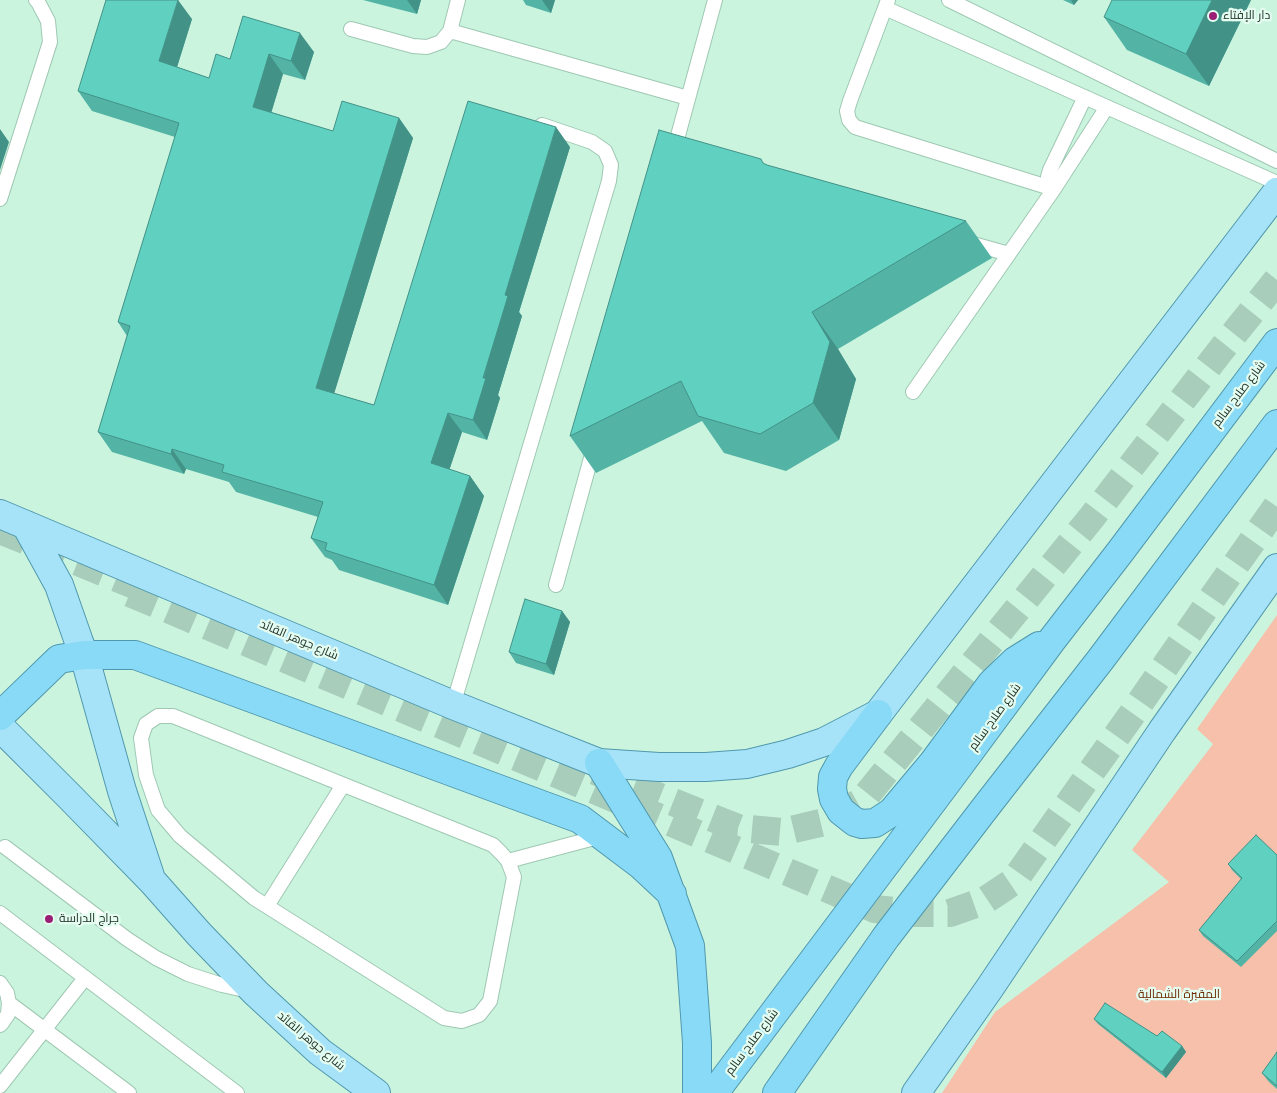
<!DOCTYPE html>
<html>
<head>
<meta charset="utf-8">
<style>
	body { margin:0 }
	canvas { display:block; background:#cbf4df }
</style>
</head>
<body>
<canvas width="1277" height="1093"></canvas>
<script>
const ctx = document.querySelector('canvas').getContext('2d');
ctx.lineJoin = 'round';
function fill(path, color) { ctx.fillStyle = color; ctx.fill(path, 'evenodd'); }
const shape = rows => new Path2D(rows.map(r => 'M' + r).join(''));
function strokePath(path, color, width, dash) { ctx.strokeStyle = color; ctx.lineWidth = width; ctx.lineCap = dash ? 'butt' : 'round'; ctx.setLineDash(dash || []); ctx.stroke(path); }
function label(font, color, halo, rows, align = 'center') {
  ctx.font = font + ' "PT Sans",Cairo,sans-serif'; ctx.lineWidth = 4.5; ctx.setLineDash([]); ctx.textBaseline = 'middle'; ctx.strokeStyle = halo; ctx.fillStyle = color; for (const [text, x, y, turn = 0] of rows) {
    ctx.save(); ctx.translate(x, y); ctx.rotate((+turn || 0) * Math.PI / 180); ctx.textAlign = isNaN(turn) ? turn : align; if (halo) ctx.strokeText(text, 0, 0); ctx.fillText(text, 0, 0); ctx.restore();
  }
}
const green = shape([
	[1277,615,1277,1093,942,1093,995,1012,1169,882,1132,850,1213,744,1197,729]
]);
const primaryTunnel = shape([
	[0,530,151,592],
	[130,593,875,909,914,913,950,913,984,901,1014,881,1135,710,1213,597,1277,506],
	[595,771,738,828,782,832,824,822,862,801,1092,517,1221,350,1277,280]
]);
const service = shape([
	[888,0,850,101,847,111,849,120,855,127,1054,189],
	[949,0,1277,161],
	[885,8,1277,183],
	[351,29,413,46,427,47,441,42,450,31,458,0],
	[450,31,688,98],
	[673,154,715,0],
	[1054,189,1050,184,1048,177,1050,170,1085,97],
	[0,199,50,42,48,21,38,2,36,0],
	[966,242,1009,254],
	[913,392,1054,189,1107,107],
	[556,585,594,447],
	[453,705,609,181,611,165,605,151,592,142,542,125],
	[158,716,173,716,493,845,501,853,508,861,514,877,490,1001,479,1015,462,1021,444,1018,254,898,180,836,158,810,146,775,141,738,146,724,158,716],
	[5,847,127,939,156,958,188,974,222,985,249,991],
	[508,861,602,836],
	[267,906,343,785],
	[0,913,237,1093],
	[0,983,7,993,9,1003,8,1014,2,1023,0,1025],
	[9,1003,129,1093],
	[0,1086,85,978]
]);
const primary = shape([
	[0,514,453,705,599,763,659,767,706,767,747,764,788,754,824,742,878,714,1277,192],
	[26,525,59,585,79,642,84,655,122,791,150,876],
	[0,727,70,797,153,882,199,934,256,993,320,1052,376,1093],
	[916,1093,989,989,1162,731,1277,568]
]);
const trunk = shape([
	[878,714,839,766,833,777,832,789,834,799,841,811,855,822,862,824,875,823,892,812,933,763,992,683,1015,661,1039,646],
	[0,716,59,659,84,655,135,655,580,819,641,865,672,894],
	[599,763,658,858,690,946,697,1043,697,1093],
	[714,1093,950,778,1052,640,1120,552,1277,343],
	[777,1093,886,937,985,808,1101,659,1277,424]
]);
const wall = shape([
	[363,0,421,0,417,14],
	[523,0,555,0,551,13,526,5],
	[1063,0,1078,0,1074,5],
	[1251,0,1209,86,1127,50,1104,17],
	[243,16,314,52,305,80,283,74,271,112,333,131,399,118,413,138,334,393,374,405,570,147,519,312,522,316,498,395,500,398,487,440,462,432,449,470,470,476,484,496,448,605,339,570,332,560,325,557,311,538,318,517,236,492,229,482,186,469,184,474,112,452,98,432,127,336,118,322,175,137,92,111,78,91,192,19,177,67,209,78,230,59],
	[764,164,767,165,966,221,992,258,838,349,856,379,839,440,786,471,724,453,702,421,596,473,570,436],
	[562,611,570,622,554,675,516,663,509,652],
	[1277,855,1277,931,1241,967,1203,936,1199,930,1241,879,1232,870,1228,864],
	[1094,1019,1157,1036,1182,1046,1186,1052,1166,1078,1098,1024],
	[1277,1052,1277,1089,1269,1082,1262,1073]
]);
const shadedWall = shape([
	[178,0,192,19,173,80,159,61],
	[407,0,421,0,417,14],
	[542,0,555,0,551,13],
	[1071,0,1078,0,1074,5],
	[1212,0,1251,0,1209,86,1186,54],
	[300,33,314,52,305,80,291,61],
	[269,54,283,74,267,127,253,107],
	[399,118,413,138,330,407,316,388],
	[556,127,570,147,519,312,522,316,498,395,500,398,487,440,473,420,505,295],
	[0,129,9,142,0,170],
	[812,312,838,349,856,379,839,440,813,403],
	[448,413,462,432,445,483,431,463],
	[172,449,186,469,184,474,171,454],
	[470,476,484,496,448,605,434,585],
	[562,611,570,622,554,675,546,664],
	[1182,1046,1186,1052,1166,1078,1162,1072]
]);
const building = shape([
	[106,0,178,0,159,61,209,78,216,54,230,59,243,16,300,33,291,61,269,54,253,107,333,131,342,101,399,118,316,388,374,405,468,101,556,127,505,295,508,296,483,378,486,378,473,420,448,413,431,463,470,476,434,585,325,550,327,543,311,538,323,502,222,472,224,465,172,449,171,454,98,432,130,326,118,322,179,123,78,91,106,0],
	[1112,0,1212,0,1186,54,1104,17,1112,0],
	[659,130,761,159,763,163,767,165,966,221,812,312,830,342,813,403,760,434,698,416,681,381,570,436,659,130],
	[525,599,562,611,546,664,509,652,525,599],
	[1256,835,1277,855,1277,921,1237,961,1199,930,1242,878,1228,864,1256,835],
	[1105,1003,1157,1036,1162,1031,1182,1046,1162,1072,1094,1019,1105,1003],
	[1277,1052,1277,1086,1262,1073,1277,1052]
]);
const markers = [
	[1213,16,5,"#9b1e75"],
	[49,919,5,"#9b1e75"]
];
const poiNames = [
	["دار الإفتاء",1223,16],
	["جراج الدراسة",59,919]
];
const streetNames = [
	["شارع صلاح سالم",1239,394,-53],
	["شارع جوهر القائد",299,640,23],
	["شارع صلاح سالم",995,717,-54],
	["شارع جوهر القائد",311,1041,40],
	["شارع صلاح سالم",752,1042,-53]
];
const parkNames = [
	["المقبرة الشمالية",1179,995]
];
fill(green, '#f6c0aa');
strokePath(primaryTunnel, '#a9cdbb', 28, [28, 14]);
strokePath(service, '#9fc8b3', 16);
strokePath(primary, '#5098ad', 30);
strokePath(trunk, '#5098ad', 30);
strokePath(service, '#fff', 14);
strokePath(primary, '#a6e3f8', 28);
strokePath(trunk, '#88daf6', 28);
fill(wall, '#53b4a6');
fill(shadedWall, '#439287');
fill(building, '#60d1c1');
strokePath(building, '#439287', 1);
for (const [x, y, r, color] of markers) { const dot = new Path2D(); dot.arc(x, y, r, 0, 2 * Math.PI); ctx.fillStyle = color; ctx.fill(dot); strokePath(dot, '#e4fdf0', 2); }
label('12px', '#213129', '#e4fdf0', poiNames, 'left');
label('12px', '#213129', '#e4fdf0', streetNames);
label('12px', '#6d2801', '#e4fdf0', parkNames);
</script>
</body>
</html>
